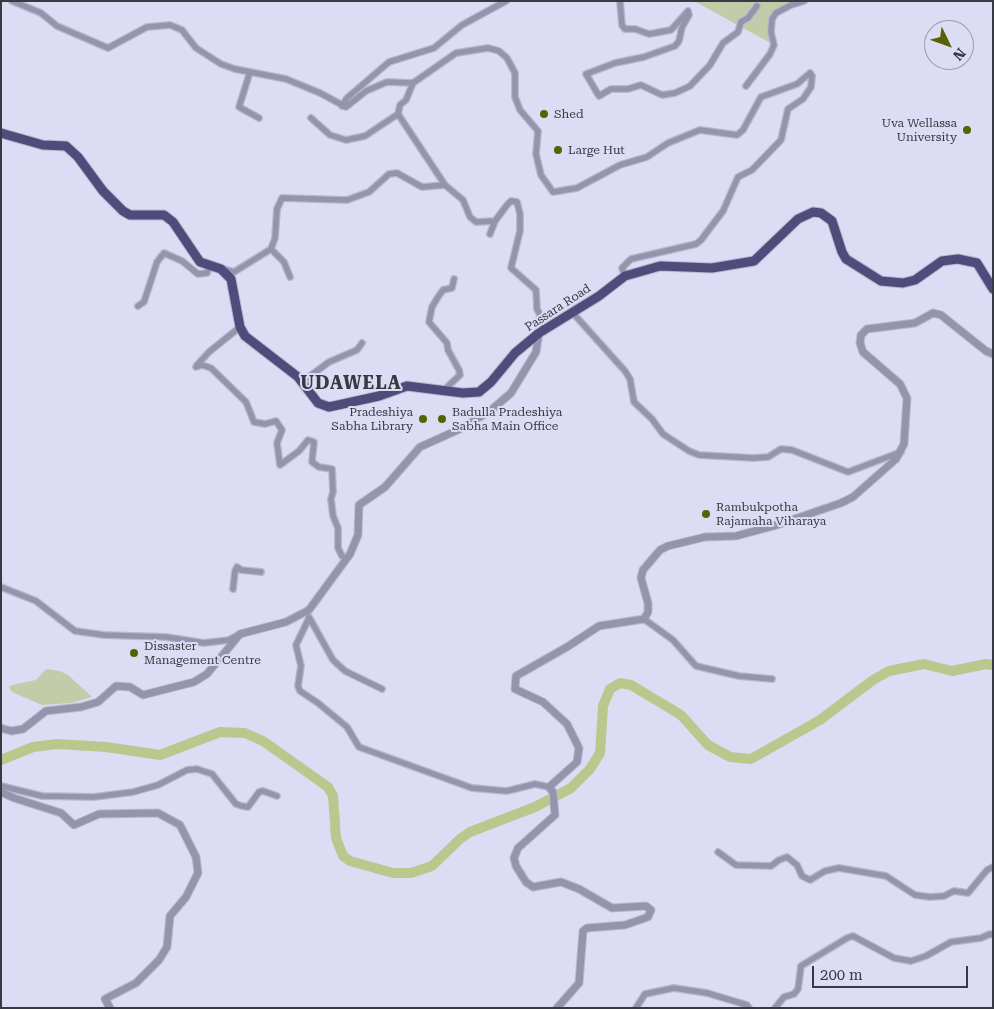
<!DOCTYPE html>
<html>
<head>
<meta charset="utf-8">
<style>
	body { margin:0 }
	#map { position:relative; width:994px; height:1009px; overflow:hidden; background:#dcdcf4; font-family:"Roboto Serif",serif }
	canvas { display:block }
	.frame { position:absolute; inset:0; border:2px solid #393943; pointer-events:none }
	.north { position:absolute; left:924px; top:20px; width:50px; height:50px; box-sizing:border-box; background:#dcdcf4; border:1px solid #9b9bad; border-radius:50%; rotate:132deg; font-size:14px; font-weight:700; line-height:20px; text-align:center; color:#393943 }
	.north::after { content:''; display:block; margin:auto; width:18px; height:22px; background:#566203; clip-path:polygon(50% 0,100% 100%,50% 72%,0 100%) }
	.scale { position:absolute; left:812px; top:966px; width:156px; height:22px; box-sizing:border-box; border:2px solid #393943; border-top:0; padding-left:6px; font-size:15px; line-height:18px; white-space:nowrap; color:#393943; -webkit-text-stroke:4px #dcdcf4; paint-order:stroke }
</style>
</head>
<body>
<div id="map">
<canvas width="994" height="1009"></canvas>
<div class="frame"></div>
<div class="north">N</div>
<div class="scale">200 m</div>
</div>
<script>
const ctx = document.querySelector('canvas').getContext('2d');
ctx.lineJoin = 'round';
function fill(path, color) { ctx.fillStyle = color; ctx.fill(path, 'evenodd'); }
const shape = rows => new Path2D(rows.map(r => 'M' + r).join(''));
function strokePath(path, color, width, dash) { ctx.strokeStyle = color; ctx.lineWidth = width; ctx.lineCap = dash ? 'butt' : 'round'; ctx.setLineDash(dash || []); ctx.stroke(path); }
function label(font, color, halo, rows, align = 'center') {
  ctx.font = font + ' "Roboto Serif",serif'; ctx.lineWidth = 4; ctx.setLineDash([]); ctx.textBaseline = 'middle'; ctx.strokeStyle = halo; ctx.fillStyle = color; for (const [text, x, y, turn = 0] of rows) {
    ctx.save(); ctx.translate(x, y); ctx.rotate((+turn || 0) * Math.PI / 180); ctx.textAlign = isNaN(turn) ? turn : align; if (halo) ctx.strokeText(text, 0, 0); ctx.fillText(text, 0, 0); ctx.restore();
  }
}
const green = shape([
	[694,1,804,1,790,5,772,19,774,45],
	[46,669,60,671,68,675,92,697,71,703,42,705,12,692,9,687,12,685,36,680]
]);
const river = shape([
	[1,760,33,747,57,744,106,747,160,755,220,732,245,733,263,741,328,787,333,796,336,838,343,856,350,861,393,873,411,873,432,866,460,839,470,832,535,807,571,788,590,769,600,753,603,706,610,689,620,683,631,685,681,715,708,745,730,757,751,759,820,720,873,680,889,671,924,664,952,671,986,664,993,665]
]);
const minor = shape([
	[12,1,41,13,57,26,108,48,147,27,170,25,182,30,196,48,221,64,235,69,286,79,320,93,346,107,366,91,387,82,413,83,456,53,488,48,499,51,507,58,515,73,515,97,520,110,538,131,536,154,541,175,553,192,577,188,620,165,647,157,668,143,700,130,737,135,743,130,761,97,797,84,810,73,812,76,811,87,803,99,788,109,781,140,752,170,738,177,723,211,701,240,696,244,631,259,622,268,625,276],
	[620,1,622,25,625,29,635,29,649,34,671,30,688,11,689,15,682,27,679,41,675,46,644,57,615,63,586,74,599,96,611,89,628,89,641,85,662,95,675,93,690,86,710,65,723,43,738,32,741,22,748,18,757,6],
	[250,72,239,107,259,118],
	[413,83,406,100,400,105,398,114,445,185],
	[746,86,770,54,774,45,771,32,772,19,776,13,791,5,804,1],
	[342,106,347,98,389,62,434,48,462,25,506,1],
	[311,118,330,135,346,140,365,136,398,114],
	[495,221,507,205,511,201,517,202,520,214,520,231,511,268,536,290,537,309,541,317,538,321,543,330],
	[271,249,284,262,290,277],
	[222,269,234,272,271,249,275,238,277,209,282,198,347,200,369,192,389,174,397,173,422,187,445,185,463,200,470,217,476,222,495,221,490,234],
	[138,306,144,302,157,262,164,253,182,261,198,274,207,273,210,265],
	[572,312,625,371,630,379,634,402,652,419,663,434,689,451,699,455,753,458,768,457,781,449,792,450,848,472,901,452],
	[197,365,209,352,240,327],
	[196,367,202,365,211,368,246,402,254,422,265,424,276,421,282,430,277,443,280,465,299,451,308,440,314,442,312,462,319,467,332,469,333,492,331,499,333,516,338,528,338,548,342,556],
	[302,382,329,362,357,350,362,343],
	[444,390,460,375,459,370,448,350,447,343,429,322,432,307,438,297,443,290,452,288,454,279],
	[1,587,36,601,75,631,104,635,166,637,204,643,229,640,238,635],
	[233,589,235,571,237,567,241,570,261,572],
	[309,617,333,660,345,671,382,689],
	[309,618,296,645,301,666,298,686,300,691,318,703,347,727,359,747,472,788,507,791,535,784,549,787],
	[644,619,673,640,696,666,739,676,772,679],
	[1,786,42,796,94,797,133,792,158,785,187,770,197,769,212,774,236,804,242,806,248,807,259,792,263,791,277,796],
	[718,852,736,865,771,866,779,860,787,857,797,865,802,876,810,880,825,871,839,868,886,876,915,895,930,897,944,896,954,891,968,893,987,870,993,867],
	[636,1008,645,994,674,988,707,993,747,1005,749,1008],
	[775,1008,784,997,794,994,798,989,801,966,847,938,853,936,894,958,911,961,926,956,951,942,981,938,990,934,993,935]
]);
const tertiary = shape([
	[1,728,11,731,23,729,46,711,81,707,98,702,116,686,130,687,143,695,194,682,207,674,240,634,286,622,309,610,350,554,358,535,359,505,385,487,420,447,460,429,490,411,511,393,536,352,539,333],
	[1,792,14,798,61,813,74,825,99,814,158,813,180,825,196,857,198,873,186,897,170,916,167,947,159,960,136,983,105,999,110,1008],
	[557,1008,579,983,583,931,587,928,625,925,648,917,651,910,646,906,612,908,579,889,561,882,533,887,526,882,516,866,514,858,518,848,555,815,553,792,549,787,577,762,579,748,567,724,543,702,515,689,516,676,567,647,599,626,644,619,648,612,648,603,641,578,643,570,660,550,668,546,705,537,736,536,777,525,841,503,853,497,896,459,904,444,907,398,900,384,863,352,860,343,861,335,867,329,915,323,933,313,941,315,986,351,993,354]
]);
const trunk = shape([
	[1,133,43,145,66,146,78,157,103,191,123,211,130,215,164,215,173,222,200,262,221,269,231,279,240,327,245,336,298,377,318,403,329,407,379,396,407,386,463,393,479,392,491,382,515,353,539,333,599,296,625,276,660,266,712,268,754,261,798,219,813,212,821,213,832,221,842,252,846,259,881,281,903,283,915,280,942,261,958,259,977,263,993,289]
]);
const markers = [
	[544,114,5,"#566203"],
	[967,130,5,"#566203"],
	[558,150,5,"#566203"],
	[423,419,5,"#566203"],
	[442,419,5,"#566203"],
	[706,514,5,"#566203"],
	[134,653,5,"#566203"]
];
const poiNames = [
	["Shed",554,114],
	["Uva Wellassa",957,123,"right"],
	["University",957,137,"right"],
	["Large Hut",568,150],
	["Pradeshiya",413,412,"right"],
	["Sabha Library",413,426,"right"],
	["Badulla Pradeshiya",452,412],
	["Sabha Main Office",452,426],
	["Rambukpotha",716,507],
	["Rajamaha Viharaya",716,521],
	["Dissaster",144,646],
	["Management Centre",144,660]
];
const streetNames = [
	["Passara Road",558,308,-33]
];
const districtNames = [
	["UDAWELA",351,384]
];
fill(green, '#c3cba8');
strokePath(river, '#bbc88d', 10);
strokePath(minor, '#b8b8cd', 8);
strokePath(tertiary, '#b8b8cd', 9);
strokePath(trunk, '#b8b8cd', 11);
strokePath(minor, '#9495ad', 5.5);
strokePath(tertiary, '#9495ad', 7);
strokePath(trunk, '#4e4c7a', 9);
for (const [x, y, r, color] of markers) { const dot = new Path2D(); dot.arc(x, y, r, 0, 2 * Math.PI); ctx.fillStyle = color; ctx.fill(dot); strokePath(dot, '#dcdcf4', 2); }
label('12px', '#393943', '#dcdcf4', poiNames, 'left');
label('12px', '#393943', '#dcdcf4', streetNames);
ctx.letterSpacing = '1px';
label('bold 18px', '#393943', '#dcdcf4', districtNames);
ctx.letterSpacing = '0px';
</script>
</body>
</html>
